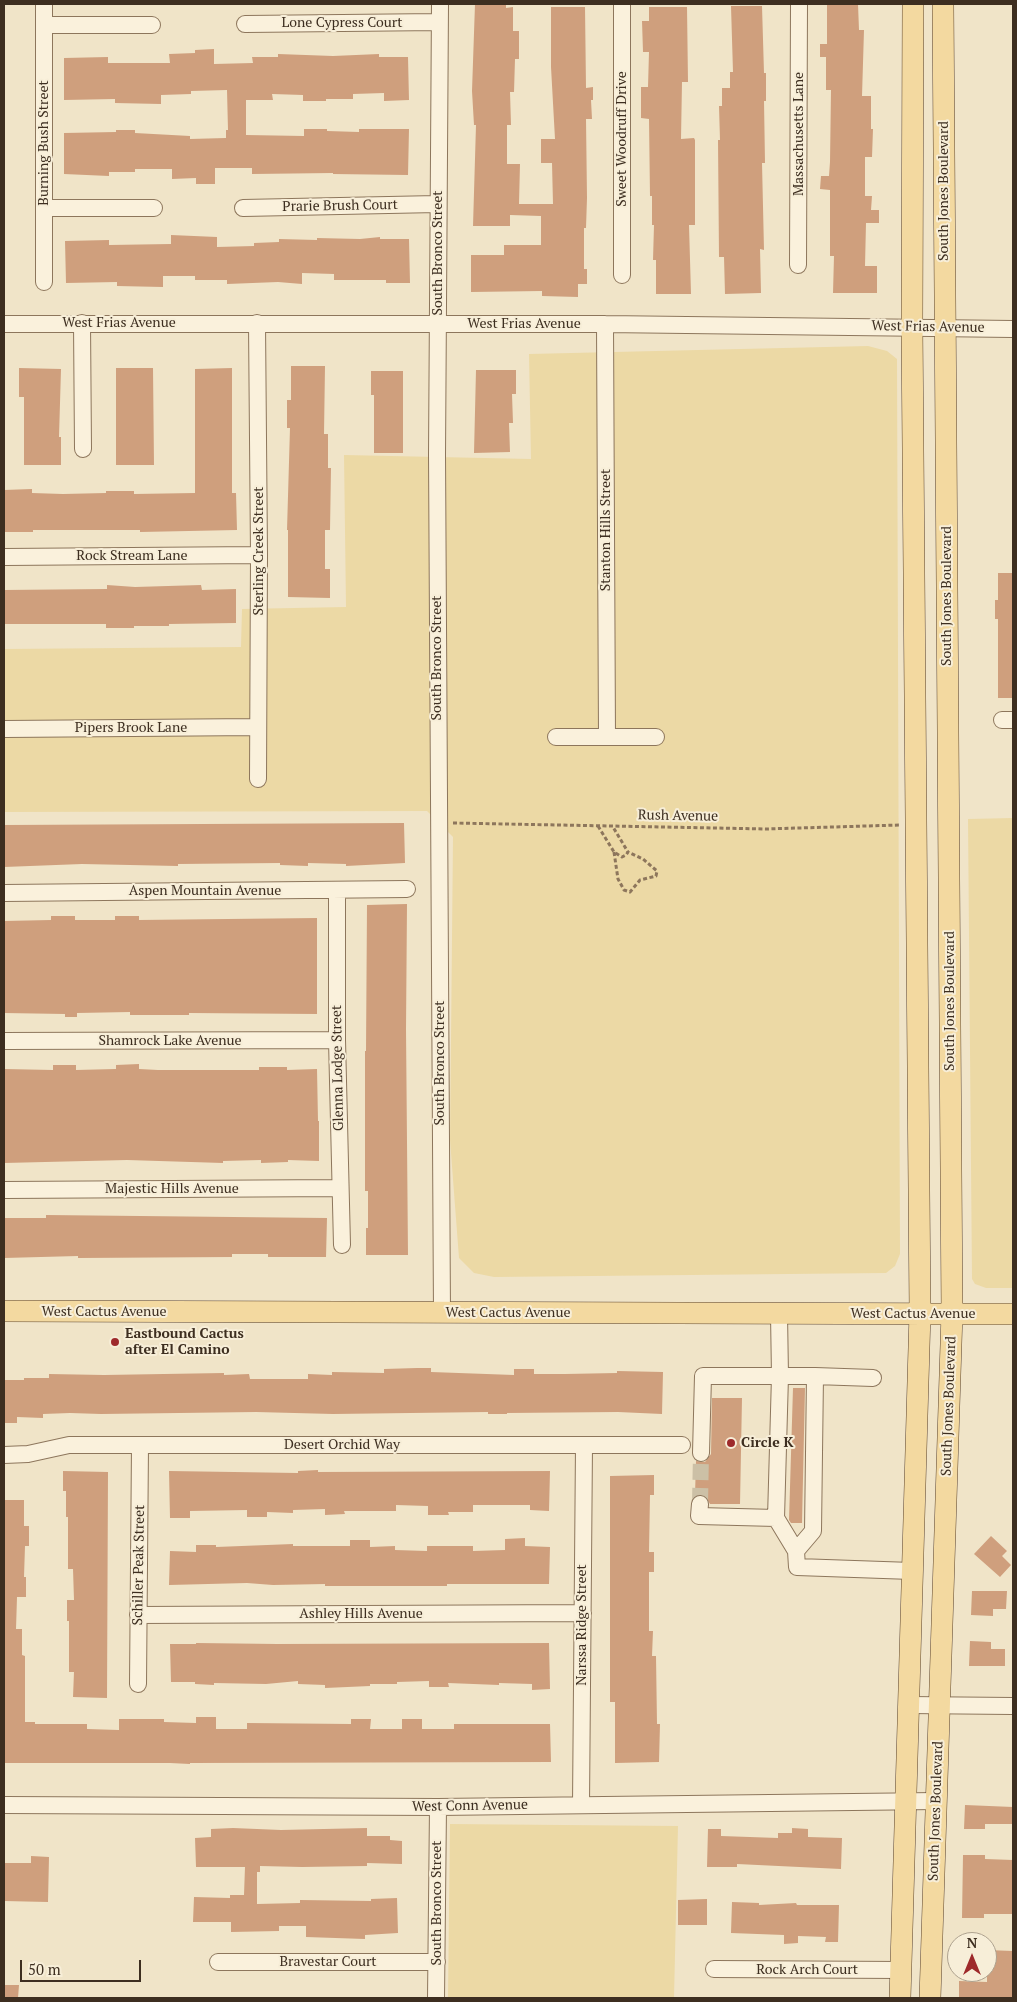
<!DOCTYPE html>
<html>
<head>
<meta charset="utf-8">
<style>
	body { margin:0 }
	#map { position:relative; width:1017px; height:2002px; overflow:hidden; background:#f0e4c8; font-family:"PT Serif",serif }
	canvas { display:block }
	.frame { position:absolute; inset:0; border:5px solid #3d2e20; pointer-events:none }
	.north { position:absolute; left:947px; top:1932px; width:50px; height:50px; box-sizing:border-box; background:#f7eed8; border:1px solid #ada18e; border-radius:50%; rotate:0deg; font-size:14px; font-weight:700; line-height:20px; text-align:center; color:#3d2e20 }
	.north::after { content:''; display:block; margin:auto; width:18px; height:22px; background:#9e2a2b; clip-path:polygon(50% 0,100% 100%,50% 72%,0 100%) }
	.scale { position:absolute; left:20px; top:1960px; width:121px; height:22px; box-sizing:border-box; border:2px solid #3d2e20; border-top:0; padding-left:6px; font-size:15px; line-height:18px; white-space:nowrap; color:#3d2e20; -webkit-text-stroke:4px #f7eed8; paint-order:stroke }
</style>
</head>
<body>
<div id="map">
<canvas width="1017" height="2002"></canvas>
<div class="frame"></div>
<div class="north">N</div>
<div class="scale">50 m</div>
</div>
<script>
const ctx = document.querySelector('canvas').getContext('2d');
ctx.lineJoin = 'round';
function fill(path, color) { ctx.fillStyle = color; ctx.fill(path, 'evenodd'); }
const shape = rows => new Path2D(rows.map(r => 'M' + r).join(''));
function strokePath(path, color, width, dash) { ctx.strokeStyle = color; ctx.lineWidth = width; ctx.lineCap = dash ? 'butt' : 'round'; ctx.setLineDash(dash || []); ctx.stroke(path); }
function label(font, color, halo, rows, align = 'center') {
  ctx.font = font + ' "PT Serif",serif'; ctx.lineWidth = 4; ctx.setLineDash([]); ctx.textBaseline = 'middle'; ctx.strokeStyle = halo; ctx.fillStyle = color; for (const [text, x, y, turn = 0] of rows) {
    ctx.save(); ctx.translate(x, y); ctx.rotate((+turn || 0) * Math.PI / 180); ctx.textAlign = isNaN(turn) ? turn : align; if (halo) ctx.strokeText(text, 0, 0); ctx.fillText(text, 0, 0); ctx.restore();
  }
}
const sand = shape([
	[868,346,887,351,897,359,900,1254,895,1266,886,1273,494,1277,474,1273,459,1258,450,1140,453,837,427,811,4,812,4,649,241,647,242,609,346,607,344,455,531,459,529,354],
	[1013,818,1013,1288,986,1288,975,1284,972,1279,968,819],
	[450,1824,678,1826,674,1998,448,1998]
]);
const building = shape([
	[475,4,506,4,506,8,513,7,513,31,519,31,519,59,515,59,514,92,510,92,511,125,507,125,507,164,520,164,519,204,553,204,552,163,541,163,541,139,555,139,551,67,551,7,585,7,586,88,593,87,593,100,591,100,592,119,586,119,587,198,586,228,584,228,584,269,587,269,587,284,578,284,578,297,542,296,542,291,471,292,471,255,504,255,504,245,541,245,541,216,510,215,510,226,473,226,476,125,474,125,472,91],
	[827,4,858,4,859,30,864,30,862,96,871,96,871,129,873,129,872,157,865,157,865,196,872,196,871,210,879,210,879,223,866,223,865,266,877,266,877,293,833,293,834,256,830,256,830,190,820,189,821,176,829,176,830,162,831,90,826,90,826,57,820,57,820,44,827,44],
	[731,6,762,6,764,73,766,73,766,101,764,101,765,163,762,163,764,250,760,249,761,293,725,294,724,257,719,257,718,140,720,140,719,106,722,106,722,88,730,88,730,72,733,72],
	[649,7,687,7,688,82,682,82,681,139,694,138,695,140,695,225,689,225,691,294,656,294,656,260,653,260,654,225,652,225,652,196,650,196,649,119,641,118,641,87,648,87,649,52,643,52,642,21,649,21],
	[214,49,214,64,253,63,252,57,278,57,278,54,333,56,379,54,379,57,408,57,409,100,384,101,384,93,353,94,353,99,326,99,326,101,303,101,303,95,272,94,273,100,246,100,246,135,304,136,304,129,327,129,327,131,359,132,359,129,409,129,408,175,333,174,333,173,252,174,252,168,215,168,215,184,196,184,196,178,172,179,172,169,135,169,135,172,109,172,109,176,64,174,64,133,116,132,116,130,135,130,135,133,190,136,190,139,226,138,226,130,228,130,227,90,191,91,191,94,161,95,161,104,115,103,115,99,64,100,64,58,108,57,108,63,170,63,169,54,195,53,195,50],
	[171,235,217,237,217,247,254,246,254,243,279,242,279,239,317,240,317,238,360,239,380,237,380,239,409,239,410,283,386,283,386,280,334,280,334,274,302,273,302,284,278,282,227,284,227,280,195,280,195,276,163,276,163,287,117,286,117,282,66,283,65,241,109,240,109,245,171,244],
	[291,366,325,366,324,434,328,434,328,468,331,468,330,530,325,530,325,569,330,569,330,598,288,597,288,530,287,530,290,428,287,428,287,400,291,400],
	[19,368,61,369,59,437,61,437,61,465,24,465,24,397,19,397],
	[116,368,153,368,154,465,116,465],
	[232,368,232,493,236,493,237,530,140,532,140,530,33,530,33,532,4,532,4,490,32,489,32,493,63,494,106,493,106,491,134,491,134,494,195,493,195,369],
	[476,370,516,370,516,394,512,394,513,423,509,423,510,452,474,453],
	[371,371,403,371,403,453,374,453,374,395,371,395],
	[998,573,1013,573,1013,698,998,698,998,619,995,619,995,600,998,600],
	[107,585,135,587,201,585,202,590,236,589,236,623,169,624,169,626,134,626,134,628,106,628,106,624,5,624,4,590,107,589],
	[404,823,405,863,346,866,346,864,308,863,308,866,280,865,280,863,178,864,178,866,82,864,4,867,4,825],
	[407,904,406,1029,408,1255,366,1255,366,1228,368,1228,368,1191,365,1191,365,1051,366,1051,367,905],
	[51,916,75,916,75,920,115,920,115,916,139,916,139,920,317,918,317,1014,189,1013,189,1015,130,1015,130,1012,77,1013,77,1017,65,1017,65,1014,4,1013,4,921,51,920],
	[139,1064,139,1069,158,1070,259,1070,259,1067,287,1067,287,1070,317,1069,318,1121,319,1121,319,1161,288,1160,288,1162,261,1163,261,1160,223,1161,223,1163,127,1160,4,1163,4,1069,53,1070,53,1065,76,1065,76,1070,116,1069,116,1065],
	[46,1215,327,1218,326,1257,268,1257,268,1254,232,1254,232,1257,78,1258,78,1256,4,1258,4,1218,46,1218],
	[417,1368,431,1368,431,1372,514,1375,514,1369,534,1369,534,1374,565,1374,617,1373,617,1371,663,1372,662,1414,618,1412,507,1413,507,1414,488,1414,488,1412,333,1414,256,1412,101,1414,70,1413,43,1414,43,1418,17,1417,17,1423,4,1423,4,1380,24,1380,24,1378,49,1378,49,1374,104,1375,224,1373,224,1375,249,1374,250,1379,308,1379,308,1374,332,1375,332,1372,384,1373,384,1369],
	[793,1388,805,1388,802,1523,791,1523,789,1520],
	[712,1398,742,1398,740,1504,710,1504,705,1496,700,1494,695,1495,696,1461,705,1462,711,1454],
	[318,1470,318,1472,550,1471,549,1511,530,1510,530,1505,473,1505,473,1512,448,1512,449,1515,428,1515,428,1506,396,1505,396,1511,344,1511,345,1514,325,1515,325,1509,293,1510,293,1513,267,1512,267,1517,247,1517,247,1510,190,1511,190,1518,170,1518,169,1471,298,1473,298,1471],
	[63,1471,108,1472,107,1698,73,1697,74,1672,69,1672,69,1621,67,1621,67,1600,74,1600,73,1569,68,1569,68,1517,66,1517,66,1491,63,1491],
	[654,1475,654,1495,650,1495,649,1552,654,1552,654,1572,649,1572,649,1631,653,1631,652,1656,656,1656,657,1724,660,1724,659,1762,615,1763,615,1702,610,1702,610,1476],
	[4,1500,24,1500,24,1526,29,1526,29,1546,25,1546,24,1577,26,1577,26,1597,17,1597,16,1629,22,1629,22,1655,25,1656,25,1722,35,1722,35,1724,87,1724,87,1729,119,1730,119,1719,164,1719,164,1722,196,1723,196,1717,216,1717,216,1729,247,1729,247,1723,351,1724,351,1719,371,1719,370,1729,402,1729,402,1719,422,1719,422,1729,454,1729,454,1724,550,1724,551,1762,190,1763,190,1764,170,1763,4,1763],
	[991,1536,1007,1551,1002,1556,1011,1565,1000,1577,974,1554],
	[525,1538,525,1546,550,1547,549,1584,447,1584,447,1586,325,1586,325,1584,273,1585,247,1583,169,1585,170,1551,196,1552,196,1545,216,1545,216,1547,293,1544,293,1546,350,1546,350,1540,370,1540,370,1547,395,1546,395,1550,427,1551,427,1546,473,1546,473,1551,505,1550,505,1539],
	[972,1591,1007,1591,1006,1609,993,1609,993,1616,971,1615],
	[970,1641,991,1642,991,1649,1005,1649,1005,1666,969,1666],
	[196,1643,278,1644,549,1643,550,1689,532,1690,532,1684,499,1683,499,1685,448,1683,449,1687,429,1687,429,1681,397,1682,397,1684,370,1684,370,1686,325,1688,325,1685,298,1684,298,1681,266,1684,214,1683,214,1685,195,1684,195,1682,171,1682,170,1644,196,1644],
	[965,1805,1013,1807,1013,1824,985,1824,985,1829,964,1829],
	[233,1828,281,1830,367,1828,367,1836,390,1836,390,1840,402,1841,402,1864,367,1863,367,1866,302,1867,260,1866,260,1872,257,1872,257,1904,300,1903,300,1900,371,1901,371,1899,397,1898,398,1933,365,1935,365,1939,306,1937,306,1926,279,1926,279,1931,231,1932,231,1922,193,1922,194,1897,230,1898,230,1895,244,1895,245,1867,196,1867,195,1838,211,1837,211,1829],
	[792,1828,808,1829,808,1837,842,1838,841,1869,737,1864,737,1867,707,1867,708,1829,721,1829,721,1836,778,1838,778,1833,792,1833],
	[963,1855,985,1855,985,1859,1013,1860,1013,1914,984,1914,984,1918,962,1918],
	[31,1856,49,1857,48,1902,4,1901,4,1867,5,1867,5,1863,31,1863],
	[707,1899,707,1925,678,1925,678,1900],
	[732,1902,759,1903,759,1905,796,1903,797,1905,839,1905,838,1942,825,1942,826,1937,798,1936,798,1943,784,1944,784,1935,731,1933],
	[987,1950,1013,1951,1013,1998,959,1998,959,1981,987,1982],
	[4,1985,19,1985,18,1998,4,1998]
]);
const minorTunnel = shape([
	[700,1504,701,1453]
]);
const path = shape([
	[453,823,765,829,900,825],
	[598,826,614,852,622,857,626,855,628,852,613,827],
	[614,852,618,879,624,890,630,892,640,880,656,876,657,871,643,859,628,852]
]);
const minor = shape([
	[44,4,44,282],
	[440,4,437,454,442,1313],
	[622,4,622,275],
	[245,24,439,22],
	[44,25,152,25],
	[44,208,154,208],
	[243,208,437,204],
	[798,265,799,4],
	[82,323,83,449],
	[257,323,259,555,258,779],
	[4,324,605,324,1013,329],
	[605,324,607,737],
	[4,557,259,555],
	[1002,720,1013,720],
	[4,729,258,727],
	[556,737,656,737],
	[337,890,337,1040,342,1245],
	[4,893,407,889],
	[4,1041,337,1040],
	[4,1190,340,1188],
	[779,1314,780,1376,776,1518,796,1551,797,1567,912,1571],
	[815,1376,873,1378],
	[701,1453,703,1376,815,1376,813,1531,796,1551],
	[4,1455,28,1454,69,1445,682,1445],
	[700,1504,699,1516,776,1518],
	[138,1615,583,1613],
	[138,1684,140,1445],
	[908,1705,1013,1706],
	[4,1805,438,1807,936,1801],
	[581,1805,584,1445],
	[218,1962,437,1962],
	[714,1969,901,1970],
	[436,1998,438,1807]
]);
const major = shape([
	[4,1311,1013,1314],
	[900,1998,920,1313,912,326,913,4],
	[930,1998,952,1313,943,4]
]);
const markers = [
	[115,1342,5,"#9e2a2b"],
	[731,1443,5,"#9e2a2b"]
];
const streetNames = [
	["Lone Cypress Court",342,23],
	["Massachusetts Lane",799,134,-90],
	["Sweet Woodruff Drive",622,139,-90],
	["Burning Bush Street",44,143,-90],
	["South Jones Boulevard",944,191,-90],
	["Prarie Brush Court",340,206,-1],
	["South Bronco Street",438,253,-90],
	["West Frias Avenue",119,323],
	["West Frias Avenue",524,324],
	["West Frias Avenue",928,327,1],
	["Stanton Hills Street",606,530,-90],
	["Sterling Creek Street",259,551,-90],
	["Rock Stream Lane",132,556],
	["South Jones Boulevard",947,596,-90],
	["South Bronco Street",437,658,-90],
	["Pipers Brook Lane",131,728],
	["Rush Avenue",678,816,1],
	["Aspen Mountain Avenue",205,891],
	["South Jones Boulevard",950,1001,-90],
	["Shamrock Lake Avenue",170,1041],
	["South Bronco Street",440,1063,-90],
	["Glenna Lodge Street",338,1068,-91],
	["Majestic Hills Avenue",172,1189],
	["West Cactus Avenue",104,1312],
	["West Cactus Avenue",508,1313],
	["West Cactus Avenue",913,1314],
	["South Jones Boulevard",949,1406,-88],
	["Desert Orchid Way",342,1445],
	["Schiller Peak Street",139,1565,-89],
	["Ashley Hills Avenue",361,1614],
	["Narssa Ridge Street",582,1625,-90],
	["West Conn Avenue",470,1806,-1],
	["South Jones Boulevard",936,1811,-88],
	["South Bronco Street",437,1903,-90],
	["Bravestar Court",328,1962],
	["Rock Arch Court",807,1970]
];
const poiNames = [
	["Eastbound Cactus",125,1334],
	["after El Camino",125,1350],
	["Circle K",741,1443]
];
fill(sand, '#ecd9a5');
fill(building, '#cf9f7d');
strokePath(minorTunnel, '#ccc0a6', 16, [16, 8]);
strokePath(minor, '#8d765c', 18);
strokePath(major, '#5b4430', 22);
strokePath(path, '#8d765c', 3, [4, 2.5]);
strokePath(minor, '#faf1dc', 16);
strokePath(major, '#f3d9a0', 21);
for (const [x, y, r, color] of markers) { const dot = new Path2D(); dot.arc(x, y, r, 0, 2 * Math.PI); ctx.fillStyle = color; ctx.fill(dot); strokePath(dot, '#f7eed8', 2); }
label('14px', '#3d2e20', '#f7eed8', streetNames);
label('bold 14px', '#3d2e20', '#f7eed8', poiNames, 'left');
</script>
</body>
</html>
